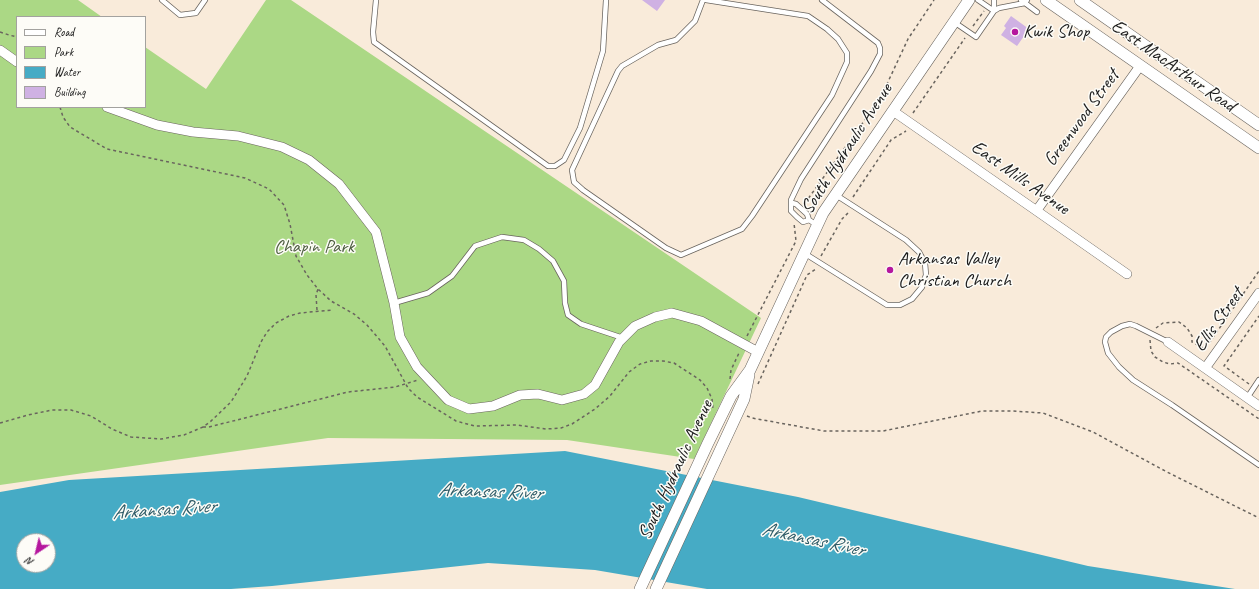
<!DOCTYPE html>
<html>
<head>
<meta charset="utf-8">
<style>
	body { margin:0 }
	#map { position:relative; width:1259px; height:589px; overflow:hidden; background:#f9ebda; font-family:Caveat,sans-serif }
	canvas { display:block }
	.legend { position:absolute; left:16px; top:16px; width:130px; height:92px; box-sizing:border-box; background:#fdfcf7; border:1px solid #a3a29f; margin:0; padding:5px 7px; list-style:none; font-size:12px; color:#1c1c1c }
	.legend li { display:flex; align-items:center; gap:8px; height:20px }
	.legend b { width:20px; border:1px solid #a3a29f }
	.north { position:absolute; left:16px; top:533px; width:40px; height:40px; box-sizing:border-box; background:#fdfcf7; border:1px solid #a3a29f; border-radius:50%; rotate:215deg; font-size:11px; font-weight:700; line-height:16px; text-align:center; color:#1c1c1c }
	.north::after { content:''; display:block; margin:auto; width:14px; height:18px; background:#b5179e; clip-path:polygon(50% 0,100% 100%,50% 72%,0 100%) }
</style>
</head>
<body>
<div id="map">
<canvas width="1259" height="589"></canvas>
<ul class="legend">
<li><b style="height:5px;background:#fff"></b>Road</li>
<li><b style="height:11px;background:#abd885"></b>Park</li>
<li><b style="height:11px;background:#46abc5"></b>Water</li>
<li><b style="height:11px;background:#cfb1e3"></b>Building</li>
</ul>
<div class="north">N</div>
</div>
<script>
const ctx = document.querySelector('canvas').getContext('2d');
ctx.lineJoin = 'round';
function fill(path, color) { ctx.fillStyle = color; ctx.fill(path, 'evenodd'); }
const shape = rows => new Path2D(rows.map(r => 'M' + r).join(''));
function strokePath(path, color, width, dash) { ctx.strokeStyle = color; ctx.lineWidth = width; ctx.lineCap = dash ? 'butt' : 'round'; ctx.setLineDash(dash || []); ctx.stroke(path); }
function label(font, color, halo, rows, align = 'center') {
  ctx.font = font + ' Caveat,sans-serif'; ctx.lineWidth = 3; ctx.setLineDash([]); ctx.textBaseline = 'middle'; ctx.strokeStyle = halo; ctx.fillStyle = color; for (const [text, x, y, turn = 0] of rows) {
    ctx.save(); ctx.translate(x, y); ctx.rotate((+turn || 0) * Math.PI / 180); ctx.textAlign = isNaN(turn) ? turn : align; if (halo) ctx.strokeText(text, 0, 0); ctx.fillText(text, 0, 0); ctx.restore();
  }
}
const green = shape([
	[0,0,78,0,102,17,17,17,17,107,145,107,145,47,206,89,266,0,291,0,761,318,694,459,567,440,328,438,0,485]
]);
const water = shape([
	[565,451,798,497,1088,566,1235,589,707,589,595,570,488,563,272,586,231,589,0,589,0,492,69,480],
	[24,541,48,541,48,565,24,565]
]);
const building = shape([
	[642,0,665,0,657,11],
	[1011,16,1029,29,1017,46,1001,35,1006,28,1004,26]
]);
const path = shape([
	[973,26,984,11],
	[0,32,9,35,17,37],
	[60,107,63,117,70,127,107,149,245,178,269,189,284,205,290,224,296,256,307,275,318,289,331,301,354,314,367,325,385,346,408,388,417,397,456,421,475,426,517,425,546,429,561,428,572,424,595,409,610,396,629,372,640,364,651,361,663,361,674,363,700,380,707,388,712,399,713,409],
	[913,113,965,38],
	[853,197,891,140,906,131],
	[805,203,880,99,908,39,934,0],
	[821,256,842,219,849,212],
	[317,310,316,295,318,289],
	[1156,328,1163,323,1179,322,1187,328,1192,336,1192,342,1205,349,1259,271],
	[747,336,796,241,794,223],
	[1150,340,1151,351,1155,357,1163,362,1170,364,1178,363,1259,419],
	[730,379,731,370,739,353],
	[758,384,807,275,816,269],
	[1249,384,1224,366,1259,316],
	[747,416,752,418,824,431,883,431,982,411,1012,411,1043,413,1093,432,1167,472,1259,518],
	[0,423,28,415,52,410,71,410,91,416,112,429,131,437,161,439,184,435,203,427,210,422,231,402,247,376,261,342,267,332,276,323,289,316,300,313,332,310],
	[203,427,209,427,348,392,395,387,418,380]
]);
const service = shape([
	[162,0,180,15,196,13,205,0],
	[376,0,373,32,374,42,548,166,555,166,564,160,580,128,603,51,606,0],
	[703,0,695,21,676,40,658,45,622,66,618,71,572,170,574,182,583,190,666,248,681,255,742,229,752,216,832,95,847,62,847,53,838,39,827,29,808,16,706,0],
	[994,0,994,11,999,8,1025,3,1021,0],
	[1027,0,1025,3,1037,12],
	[954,22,976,37,994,11,978,0],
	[792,203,796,204,807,214,809,220],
	[817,225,809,220,803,222,797,217,791,211,791,200,801,179,871,71,880,54,880,48,878,43,822,0],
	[804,253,887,305,900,305,912,299,922,287,926,275,925,263,919,252,906,240,836,195],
	[394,303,428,293,452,276,475,246,502,237,524,240,539,249,553,261,564,281,565,303,568,315,581,324,623,338],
	[1168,342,1136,326,1130,324,1122,326,1111,332,1106,337,1105,342,1108,353,1119,367,1133,380,1172,405,1259,465],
	[1247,398,1259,380]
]);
const minor = shape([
	[0,50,17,62],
	[107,107,157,125,193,132,238,136,282,147,309,160,339,184,376,232,394,303,400,337,417,367,448,400,469,409,493,406,520,395,538,394,562,400,584,394,595,385,619,342,635,326,655,317,672,313,701,321,758,352],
	[893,111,1034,209,1127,274],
	[1037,210,1140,66],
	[1168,342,1259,406],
	[1206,367,1259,293]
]);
const tertiary = shape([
	[1046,0,1259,148],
	[1080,0,1259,125],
	[640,589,708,443,731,396,750,370,823,213,969,0],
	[656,589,744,399,749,375]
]);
const markers = [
	[1015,32,4,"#b5179e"],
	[890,270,4,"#b5179e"]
];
const poiNames = [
	["Kwik Shop",1023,32],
	["Arkansas Valley",898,259],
	["Christian Church",898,281]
];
const streetNames = [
	["East MacArthur Road",1173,66,35],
	["Greenwood Street",1082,118,-54],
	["South Hydraulic Avenue",847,149,-57],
	["East Mills Avenue",1020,178,35],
	["Ellis Street",1219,320,-55],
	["South Hydraulic Avenue",676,470,-65]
];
const parkNames = [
	["Chapin Park",314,247]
];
const waterNames = [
	["Arkansas River",490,492,2],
	["Arkansas River",164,510,-4],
	["Arkansas River",813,540,12]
];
fill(green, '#abd885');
fill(water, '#46abc5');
fill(building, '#cfb1e3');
strokePath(service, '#69645e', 6);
strokePath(minor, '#69645e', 10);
strokePath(tertiary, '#69645e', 12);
strokePath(path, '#69645e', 1.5, [3, 3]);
strokePath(service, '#fff', 4.5);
strokePath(minor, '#fff', 9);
strokePath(tertiary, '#fff', 11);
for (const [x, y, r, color] of markers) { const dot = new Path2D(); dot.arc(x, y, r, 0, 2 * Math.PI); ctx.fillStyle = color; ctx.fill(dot); strokePath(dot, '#fdfcf7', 1.5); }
label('19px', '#1c1c1c', '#fdfcf7', poiNames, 'left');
label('19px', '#1c1c1c', '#fdfcf7', streetNames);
label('19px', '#4e5e41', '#fdfcf7', parkNames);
label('italic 20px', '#2f5c68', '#fdfcf7', waterNames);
</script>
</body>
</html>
